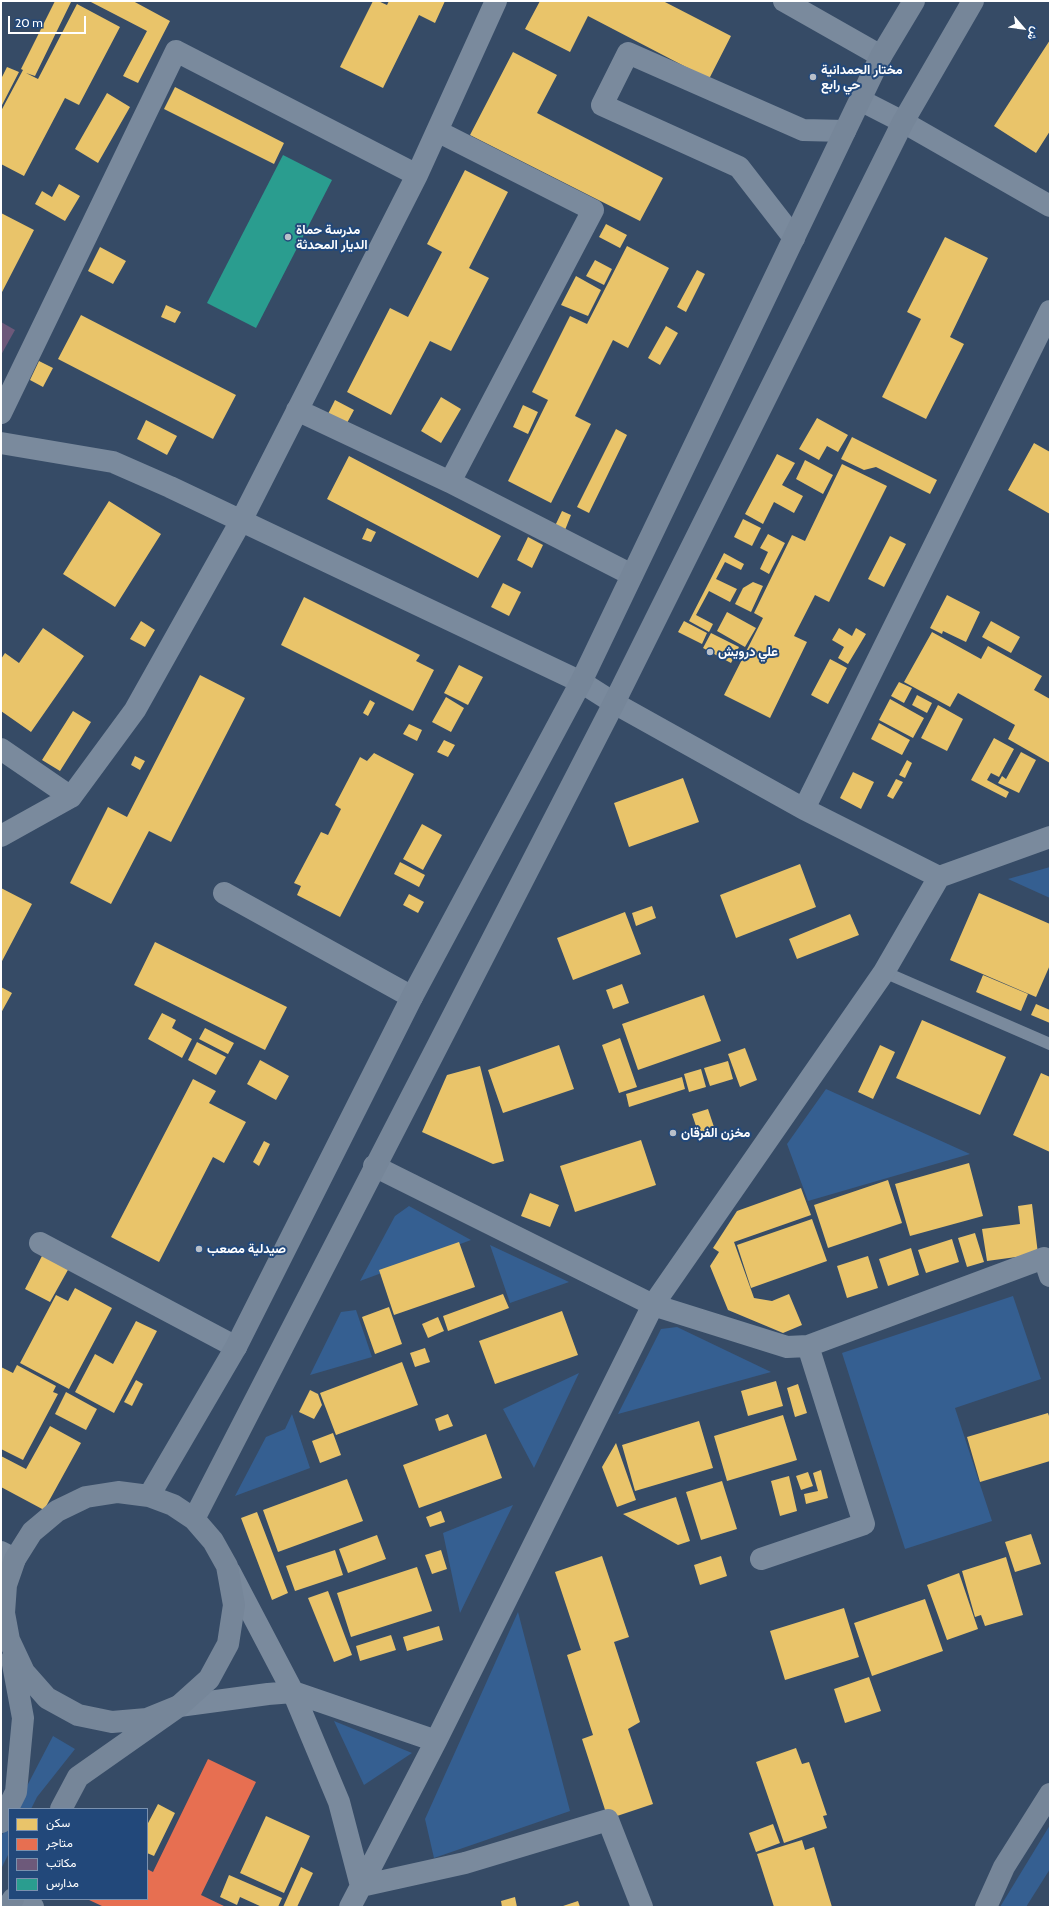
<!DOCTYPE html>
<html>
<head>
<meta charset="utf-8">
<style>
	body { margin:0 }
	#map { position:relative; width:1051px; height:1908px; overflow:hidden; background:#364b66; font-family:Cabin,Vazirmatn,sans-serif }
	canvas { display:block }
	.frame { position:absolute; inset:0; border:2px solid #fff; pointer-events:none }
	.legend { position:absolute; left:8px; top:1808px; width:140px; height:92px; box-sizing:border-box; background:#22487a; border:1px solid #7a91af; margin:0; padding:5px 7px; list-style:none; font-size:12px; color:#fff }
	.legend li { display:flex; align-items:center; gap:8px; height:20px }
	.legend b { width:20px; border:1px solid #7a91af }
	.north { position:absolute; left:1003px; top:8px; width:40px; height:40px; -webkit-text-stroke:3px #22487a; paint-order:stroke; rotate:118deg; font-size:11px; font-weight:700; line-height:16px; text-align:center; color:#fff }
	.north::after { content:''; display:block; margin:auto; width:14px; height:18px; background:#fff; clip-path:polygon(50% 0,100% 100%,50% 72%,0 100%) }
	.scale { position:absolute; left:8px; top:16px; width:78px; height:18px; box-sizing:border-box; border:2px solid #fff; border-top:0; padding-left:5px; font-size:12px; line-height:14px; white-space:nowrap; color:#fff; -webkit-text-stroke:3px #22487a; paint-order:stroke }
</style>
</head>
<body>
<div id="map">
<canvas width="1051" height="1908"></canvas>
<div class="frame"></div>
<ul class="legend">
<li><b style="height:11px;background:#e9c46a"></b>سكن</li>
<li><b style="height:11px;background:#e76f51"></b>متاجر</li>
<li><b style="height:11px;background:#6d597a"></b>مكاتب</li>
<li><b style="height:11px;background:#2a9d8f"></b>مدارس</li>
</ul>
<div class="north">ش</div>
<div class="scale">20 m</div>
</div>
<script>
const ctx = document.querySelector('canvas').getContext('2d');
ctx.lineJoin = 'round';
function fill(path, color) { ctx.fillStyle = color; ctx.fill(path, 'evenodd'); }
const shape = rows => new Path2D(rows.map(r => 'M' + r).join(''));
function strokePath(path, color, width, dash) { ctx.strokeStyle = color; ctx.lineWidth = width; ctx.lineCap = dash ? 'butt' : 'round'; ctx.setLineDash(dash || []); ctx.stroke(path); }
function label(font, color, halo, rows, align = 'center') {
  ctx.font = font + ' Cabin,Vazirmatn,sans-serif'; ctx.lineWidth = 4; ctx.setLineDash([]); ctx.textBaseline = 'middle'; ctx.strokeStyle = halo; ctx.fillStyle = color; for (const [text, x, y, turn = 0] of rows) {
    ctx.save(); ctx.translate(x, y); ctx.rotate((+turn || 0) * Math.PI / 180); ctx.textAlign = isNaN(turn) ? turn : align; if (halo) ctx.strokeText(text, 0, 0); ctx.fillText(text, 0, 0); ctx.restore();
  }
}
const green = shape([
	[1050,867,1050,898,1008,879],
	[826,1089,970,1154,808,1201,787,1144],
	[409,1206,471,1240,360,1281,395,1216],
	[490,1245,569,1282,510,1303],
	[1013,1296,1041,1379,955,1408,992,1521,905,1549,842,1353],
	[356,1310,372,1357,310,1375,341,1312],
	[677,1327,771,1372,618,1414,661,1329],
	[579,1373,534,1468,503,1409],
	[292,1414,310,1468,235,1496,266,1437,285,1429],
	[513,1505,460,1613,443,1533],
	[518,1612,570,1811,434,1858,425,1819],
	[334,1721,412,1753,364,1785],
	[53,1736,75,1749,37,1797,31,1809,15,1809],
	[9,1821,9,1853,1,1869,1,1837],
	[1050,1825,1050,1869,1026,1907,1000,1907]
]);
const homes = shape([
	[55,1,71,2,35,76,26,73,38,79,77,4,120,27,79,105,65,98,24,176,1,164,1,111,23,70,21,69],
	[89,1,133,1,170,21,138,83,123,76,147,31],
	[373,1,378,1,387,5,389,1,445,1,435,23,419,15,383,88,340,67],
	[540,1,663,1,731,36,709,79,588,16,570,52,525,29],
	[1050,40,1050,131,1036,153,994,126],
	[513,52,557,75,537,113,663,178,640,221,470,135],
	[7,67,19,72,1,107,1,79],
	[175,87,284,143,274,164,164,109],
	[107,93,130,107,98,163,75,149],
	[465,170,508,192,469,268,489,278,451,351,430,341,391,415,347,392,390,308,408,317,442,252,427,244],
	[59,184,80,196,65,221,35,204,42,191,52,197],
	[1,213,34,230,1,294],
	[606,224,627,235,620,248,599,237],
	[945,237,988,258,950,337,964,344,926,419,882,397,921,319,907,312],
	[627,246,669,268,628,348,613,340,575,416,591,424,551,503,508,481,548,400,532,392,570,316,587,324],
	[100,247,126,261,113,284,88,271],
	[595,260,612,269,604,285,586,276],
	[697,270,705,274,686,312,677,307],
	[576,276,601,290,588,316,561,305],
	[166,305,181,312,175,323,161,317],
	[81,315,236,395,213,439,58,359],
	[666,326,678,333,660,365,648,358],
	[39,361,53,368,43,387,30,380],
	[441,397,461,409,441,443,421,431],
	[335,400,354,410,347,423,328,414],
	[523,405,538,412,528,434,513,427],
	[817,418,848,435,838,452,827,446,819,460,799,449],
	[146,420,177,436,167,455,137,439],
	[616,429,627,435,589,513,577,507],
	[852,437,937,480,930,494,876,467,864,470,841,459],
	[1034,443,1050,452,1050,514,1008,490],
	[777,454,795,463,782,485,803,496,794,513,774,502,763,524,745,514],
	[349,456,501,536,478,578,327,499],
	[805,460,833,475,823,494,796,479],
	[842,464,887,486,829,602,815,595,794,636,807,642,770,718,724,695,763,618,754,613,792,535,805,541],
	[109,501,161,534,115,607,63,574],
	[562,511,571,515,565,530,555,526],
	[743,519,761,528,752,546,734,537],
	[367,528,376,532,371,542,362,539],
	[768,534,785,543,769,574,760,569,768,552,760,548],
	[890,536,906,544,884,587,868,579],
	[528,537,543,545,532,568,517,560],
	[724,553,744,564,741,570,725,562,716,579,737,589,730,602,709,591,696,615,713,624,709,632,689,621],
	[753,582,763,586,751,612,735,604,743,588],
	[503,583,521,592,509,616,491,607],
	[947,595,980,612,966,642,943,631,942,634,930,628],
	[304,597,420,655,416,661,434,670,413,711,281,645],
	[727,612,756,628,745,647,717,631],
	[141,621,155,630,145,647,130,639],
	[684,621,707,633,702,644,678,632],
	[991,621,1020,637,1011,653,982,637],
	[43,628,84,656,31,732,1,711,1,659,5,653,19,663],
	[839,628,852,636,856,628,866,634,848,664,838,658,844,647,832,640],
	[932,632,981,659,988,646,1042,676,1034,690,1050,699,1050,763,1008,739,1015,725,958,693,950,707,904,682],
	[711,633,739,647,731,663,703,648],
	[830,659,847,668,828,704,811,695],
	[459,665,483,677,468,705,444,693],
	[200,675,245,698,171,842,149,831,111,904,70,883,108,807,127,817],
	[899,682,912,688,904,703,891,696],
	[917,695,932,703,927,713,912,705],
	[446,697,464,708,451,732,432,722],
	[890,699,924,718,913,738,879,720],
	[370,700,375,703,368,716,363,713],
	[938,705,963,719,947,751,921,738],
	[73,711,91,722,60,771,42,760],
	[879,723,910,740,902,755,871,739],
	[409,724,422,730,417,741,403,734],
	[994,738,1014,749,999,777,991,773,987,780,1009,792,1006,798,971,780],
	[444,740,455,745,448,757,437,752],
	[1021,752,1036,760,1019,793,998,783,1002,776,1006,779],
	[374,753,414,774,340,917,297,895,301,886,294,883,321,832,328,835,341,809,335,805,360,757,367,761],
	[135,756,145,761,140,770,131,765],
	[907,760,912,763,905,778,899,775],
	[853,772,874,782,861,809,840,798],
	[683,778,699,822,629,847,614,803],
	[896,779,903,782,893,799,887,796],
	[422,824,442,835,423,870,403,859],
	[400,862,425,875,419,887,394,874],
	[800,864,816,907,736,938,720,895],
	[1,888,32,904,1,963],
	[979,893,1050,924,1050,965,1036,997,950,960],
	[409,894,424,902,418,913,403,905],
	[652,906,656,918,636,926,632,913],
	[625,912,641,954,573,980,557,938],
	[850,914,859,935,797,959,789,939],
	[155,942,287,1007,265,1050,134,985],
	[983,975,1028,994,1021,1011,976,992],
	[622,984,629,1003,613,1009,606,990],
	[1,987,12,993,1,1013],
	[704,995,721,1041,638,1070,622,1024],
	[1036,1004,1050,1010,1050,1023,1031,1015],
	[162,1013,176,1020,172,1028,192,1039,182,1058,148,1039],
	[922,1020,1006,1057,980,1115,896,1078],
	[205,1028,234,1043,228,1054,199,1039],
	[620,1038,637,1087,619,1093,602,1045],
	[197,1042,226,1057,216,1075,188,1060],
	[559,1045,574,1089,503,1113,488,1070],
	[880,1045,895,1052,873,1099,858,1092],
	[745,1048,757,1080,740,1087,728,1054],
	[260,1060,289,1076,276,1100,247,1084],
	[728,1061,733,1079,710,1086,704,1068],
	[480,1066,504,1161,493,1164,422,1132,447,1075],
	[701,1069,706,1087,689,1092,684,1074],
	[1041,1073,1050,1077,1050,1152,1013,1135],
	[682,1077,685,1089,629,1107,626,1094],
	[193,1079,216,1091,209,1103,246,1122,224,1163,213,1157,159,1262,111,1237],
	[708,1109,715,1130,699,1135,692,1114],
	[641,1140,656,1185,575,1212,560,1166],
	[264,1141,270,1144,259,1166,253,1162],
	[969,1163,983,1216,910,1236,895,1184],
	[888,1180,902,1223,828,1248,814,1205],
	[801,1188,811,1215,734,1242,754,1298,772,1301,789,1294,802,1325,783,1333,728,1310,710,1266,719,1252,713,1248,737,1211],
	[530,1193,559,1205,550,1227,521,1216],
	[1032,1204,1038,1254,987,1261,982,1229,1020,1224,1018,1206],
	[812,1219,827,1261,751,1288,737,1245],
	[975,1233,984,1262,967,1267,958,1238],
	[952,1239,959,1262,926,1273,918,1250],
	[459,1242,475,1287,394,1315,379,1270],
	[911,1248,919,1275,888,1286,879,1259],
	[43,1254,69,1268,50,1302,25,1289],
	[868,1256,878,1288,847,1298,837,1266],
	[75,1288,112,1308,69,1389,20,1363,56,1295,68,1301],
	[503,1294,509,1308,448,1331,443,1316],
	[389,1307,402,1344,375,1354,362,1317],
	[562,1311,578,1355,495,1384,479,1341],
	[438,1317,444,1331,428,1338,422,1324],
	[136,1321,157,1331,114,1413,75,1392,95,1354,113,1364],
	[425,1348,430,1362,415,1367,410,1353],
	[402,1362,418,1405,336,1435,320,1393],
	[17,1365,56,1386,53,1392,58,1394,23,1460,1,1449,1,1367,13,1373],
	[136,1380,143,1384,132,1406,124,1402],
	[776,1381,783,1406,748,1416,741,1391],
	[798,1384,807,1413,795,1417,787,1388],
	[310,1390,318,1394,322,1405,314,1419,299,1412],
	[66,1392,97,1409,86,1430,55,1414],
	[1048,1413,1050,1419,1050,1461,980,1482,967,1437],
	[448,1414,453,1426,439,1431,435,1419],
	[783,1415,797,1460,727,1481,714,1436],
	[699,1421,713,1468,635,1491,622,1445],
	[50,1426,81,1443,44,1510,1,1487,1,1456,26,1469],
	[333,1433,341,1455,320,1463,312,1441],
	[486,1434,502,1478,419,1508,403,1465],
	[616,1443,636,1500,617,1507,602,1467],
	[821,1470,828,1498,806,1504,804,1494,818,1491,813,1473],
	[808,1472,813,1486,801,1490,796,1476],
	[789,1476,797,1511,780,1516,771,1481],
	[347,1479,363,1521,278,1552,263,1510],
	[722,1481,737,1529,701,1540,686,1492],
	[676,1497,690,1541,678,1545,623,1514],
	[441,1511,445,1522,430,1527,426,1517],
	[257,1512,288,1593,272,1600,241,1518],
	[1031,1534,1041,1564,1015,1572,1005,1542],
	[377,1535,386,1559,348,1573,339,1549],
	[335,1550,343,1575,295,1591,286,1566],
	[441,1550,447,1569,432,1574,425,1555],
	[602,1556,629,1637,614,1642,640,1722,628,1729,653,1804,608,1819,582,1739,593,1735,567,1655,581,1650,555,1572],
	[721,1556,727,1576,700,1585,694,1565],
	[1006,1557,1023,1615,985,1626,981,1615,975,1617,962,1571],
	[417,1567,432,1611,351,1637,337,1593],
	[959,1573,978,1629,947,1640,927,1585],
	[328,1591,352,1655,334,1662,308,1598],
	[925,1599,943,1651,872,1676,854,1623],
	[844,1608,859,1657,785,1680,770,1631],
	[439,1626,443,1640,407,1651,403,1637],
	[391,1635,396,1650,360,1661,356,1646],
	[869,1677,881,1711,845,1723,834,1689],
	[796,1748,802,1764,809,1762,827,1815,823,1816,827,1828,784,1843,756,1762],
	[158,1804,175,1813,154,1856,147,1853,147,1825],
	[266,1816,310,1836,284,1893,240,1873],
	[773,1824,780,1843,756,1852,749,1833],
	[802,1840,805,1850,814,1847,832,1907,774,1907,757,1854],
	[301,1867,313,1873,297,1907,283,1907],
	[229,1875,282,1898,278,1907,262,1907,240,1897,237,1905,220,1897],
	[515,1897,517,1907,502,1907,501,1901],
	[578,1901,580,1907,560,1907]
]);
const shops = shape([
	[208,1759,256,1782,201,1895,226,1907,104,1907,87,1899,147,1899,147,1869,153,1872]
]);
const offices = shape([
	[1,322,15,330,1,355]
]);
const schools = shape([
	[283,155,332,180,256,328,207,303]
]);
const lane = shape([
	[884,972,1050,1044]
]);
const street = shape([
	[784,1,881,56],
	[860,100,903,122,1050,206],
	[794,238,739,167,602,105,628,53,803,130,845,131],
	[297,410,450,482,593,210,437,131],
	[1,413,176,51,417,175],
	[1,443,113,462,170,487,581,682,614,703,804,809,939,877],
	[450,482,632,575],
	[1,749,71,797],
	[804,809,1050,311],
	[1,836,71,797,135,710,241,521,417,175,496,1],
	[224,893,412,997],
	[374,1166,653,1305,787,1347,808,1346,1044,1258,1050,1276],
	[40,1243,236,1347],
	[1,1552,15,1559],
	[761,1559,864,1524,808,1346],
	[230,1572,293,1692,436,1741],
	[179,1706,268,1694,293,1692,339,1802,361,1886,350,1907],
	[18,1899,33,1907],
	[642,1907,608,1820,465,1863,361,1886,436,1741,653,1305,884,972,939,877,1050,837]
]);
const secondary = shape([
	[149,1496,236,1347,412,997,581,682,881,56,914,1],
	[194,1519,614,703,903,122,973,1],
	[61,1809,78,1777,179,1706,209,1679,228,1644,234,1605,227,1566,213,1541,194,1519,173,1505,149,1496,118,1492,86,1497,57,1511,32,1532,15,1559,6,1585,4,1613,9,1640,24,1672,47,1698,78,1715,112,1722,147,1719,179,1706],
	[1,1822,16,1792,23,1718,12,1659],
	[8,1907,13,1899],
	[986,1907,1004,1867,1050,1794]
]);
const markers = [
	[813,77,4,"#b9c0c9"],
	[288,237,4,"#b9c0c9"],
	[710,652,4,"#b9c0c9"],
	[673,1133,4,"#b9c0c9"],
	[199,1249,4,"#b9c0c9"]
];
const poiNames = [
	["مختار الحمدانية",821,70],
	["حي رابع",821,85],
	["مدرسة حماة",296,230],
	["الديار المحدثة",296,245],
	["علي درويش",718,652],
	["مخزن الفرقان",681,1133],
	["صيدلية مصعب",207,1249]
];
fill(green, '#355f91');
fill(homes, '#e9c46a');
fill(shops, '#e76f51');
fill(offices, '#6d597a');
fill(schools, '#2a9d8f');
strokePath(lane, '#7a8a9d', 12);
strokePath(street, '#7a8a9d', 22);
strokePath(secondary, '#768699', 22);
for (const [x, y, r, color] of markers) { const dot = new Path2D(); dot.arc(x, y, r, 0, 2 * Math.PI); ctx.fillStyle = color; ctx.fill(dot); strokePath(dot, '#22487a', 1.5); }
label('bold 13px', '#fff', '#22487a', poiNames, 'left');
</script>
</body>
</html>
